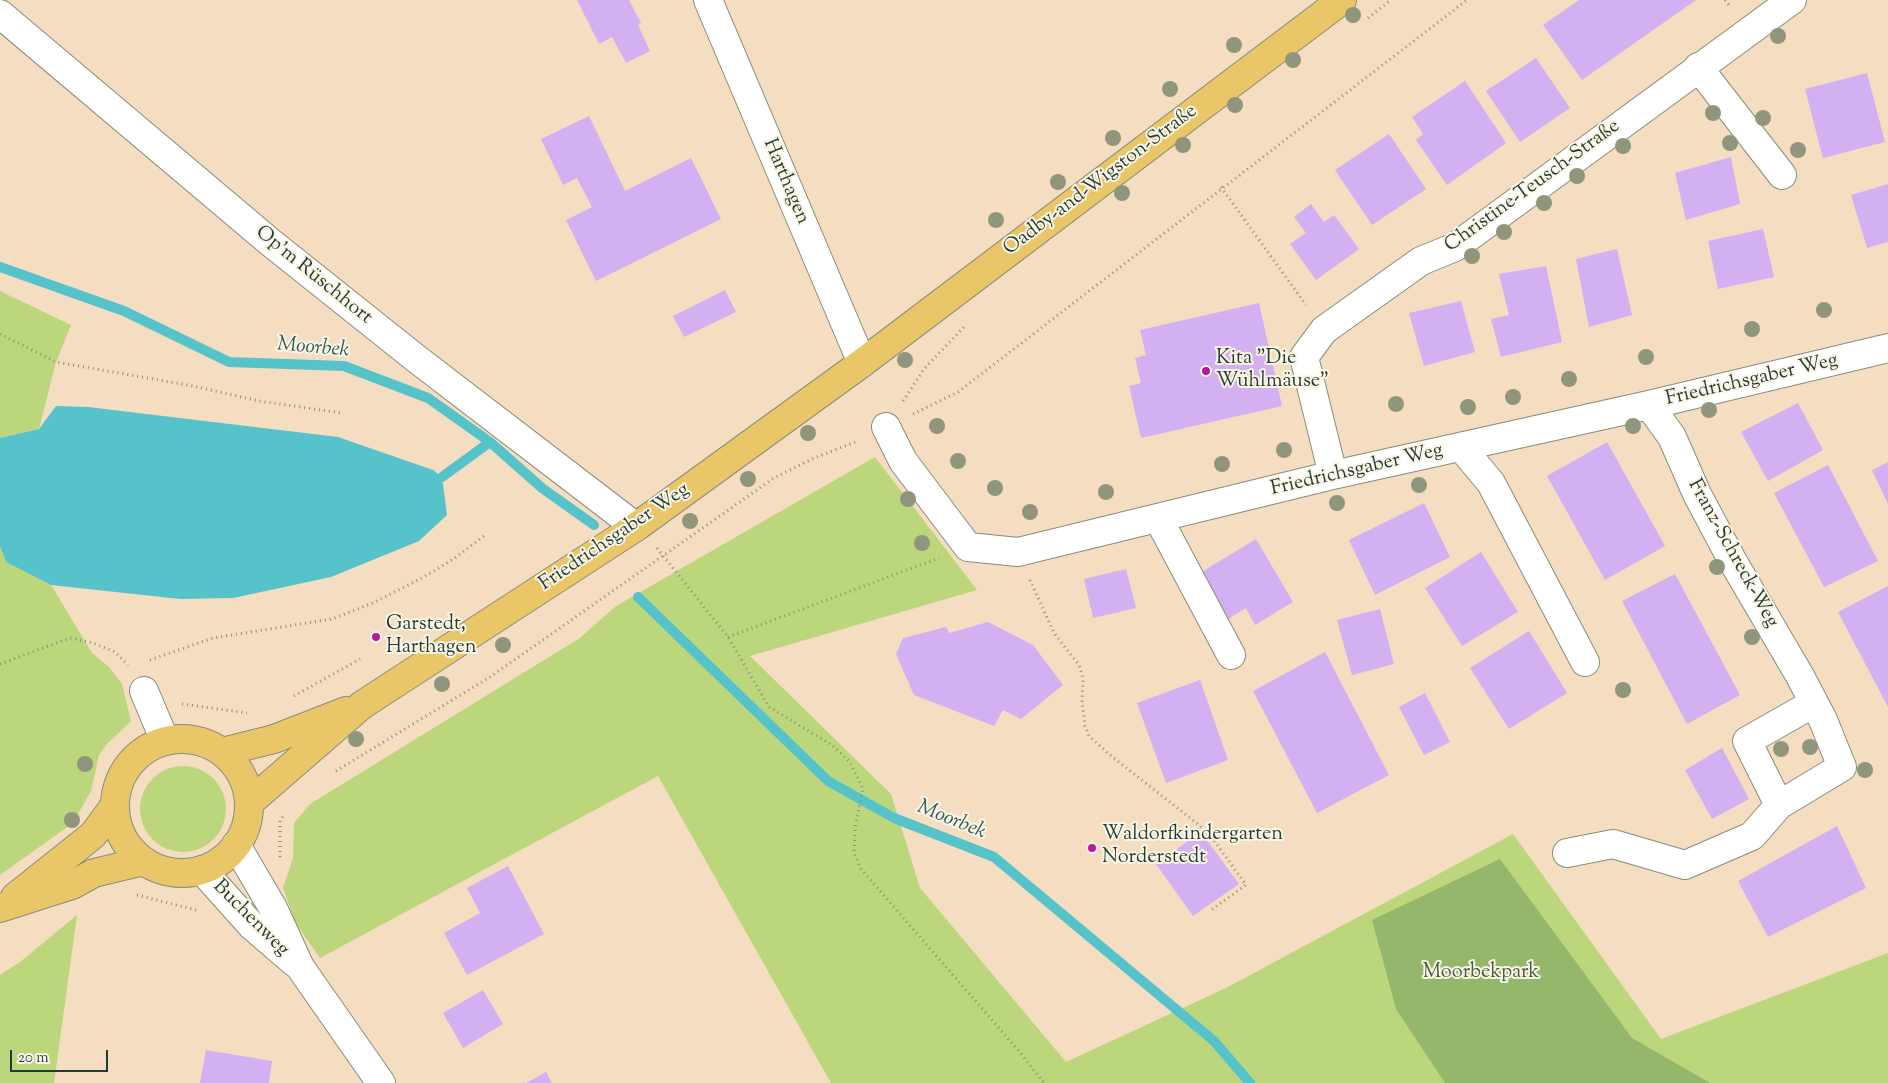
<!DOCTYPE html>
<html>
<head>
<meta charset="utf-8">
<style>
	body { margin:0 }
	#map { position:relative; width:1888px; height:1083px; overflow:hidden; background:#f4ddc0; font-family:"Sorts Mill Goudy",serif }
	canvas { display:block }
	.scale { position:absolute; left:10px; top:1050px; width:98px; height:22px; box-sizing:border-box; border:2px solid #1f3d34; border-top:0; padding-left:6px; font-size:15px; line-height:18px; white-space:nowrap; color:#1f3d34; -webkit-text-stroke:4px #fcf5e5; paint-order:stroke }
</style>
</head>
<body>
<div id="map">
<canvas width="1888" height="1083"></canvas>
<div class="scale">20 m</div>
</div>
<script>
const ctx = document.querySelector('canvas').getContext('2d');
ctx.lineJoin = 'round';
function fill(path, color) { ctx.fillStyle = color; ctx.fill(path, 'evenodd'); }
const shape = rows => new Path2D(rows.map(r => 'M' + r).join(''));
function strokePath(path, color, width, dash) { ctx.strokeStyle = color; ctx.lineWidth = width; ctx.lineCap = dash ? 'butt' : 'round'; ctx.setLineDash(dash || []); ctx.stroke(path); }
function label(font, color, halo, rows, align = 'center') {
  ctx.font = font + ' "Sorts Mill Goudy",serif'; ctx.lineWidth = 4; ctx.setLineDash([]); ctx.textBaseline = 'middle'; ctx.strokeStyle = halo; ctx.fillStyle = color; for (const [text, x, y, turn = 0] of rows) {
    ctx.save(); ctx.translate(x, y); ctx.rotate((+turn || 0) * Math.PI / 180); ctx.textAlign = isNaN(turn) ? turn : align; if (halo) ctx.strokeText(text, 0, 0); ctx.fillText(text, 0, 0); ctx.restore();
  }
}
const green = shape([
	[0,291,71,325,56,362,39,429,0,438],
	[875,457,977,590,750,656,891,794,920,888,1066,1062,1226,988,1513,834,1661,1039,1888,953,1888,1083,831,1083,658,776,320,958,296,924,283,888,293,858,294,823,310,804,580,638,616,606],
	[0,546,6,562,51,585,92,653,109,667,122,684,131,721,107,744,99,755,91,791,73,823,0,875],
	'140 809a43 43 0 1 1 86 0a43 43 0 1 1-86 0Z',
	[77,915,54,1083,0,1083,0,975,20,962]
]);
const forest = shape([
	[1500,859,1632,1038,1710,1083,1445,1083,1396,1009,1372,920]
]);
const water = shape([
	[56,406,88,407,338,437,433,470,442,477,447,515,419,541,331,577,233,598,180,599,51,585,6,562,0,546,0,438,39,429]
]);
const stream = shape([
	[0,267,124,311,229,362,344,366,428,398,490,442,542,488,594,525],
	[442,477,490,442],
	[638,597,828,781,894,818,994,857,1214,1041,1250,1083]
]);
const building = shape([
	[577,0,629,0,641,23,638,25,650,51,626,63,612,37,599,44],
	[1579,0,1696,0,1582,80,1543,25],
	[1536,58,1570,108,1520,142,1486,91],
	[1867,73,1885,142,1823,158,1805,89],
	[1465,81,1506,143,1447,185,1416,140,1423,134,1412,117],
	[589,116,625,191,691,158,721,219,596,281,566,220,592,207,577,178,563,185,541,139],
	[1389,134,1426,189,1372,225,1335,170],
	[1731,157,1740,204,1686,220,1675,173],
	[1888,184,1888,242,1867,248,1851,195],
	[1311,204,1324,222,1334,215,1359,249,1316,280,1290,244,1306,233,1294,217],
	[1763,229,1774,277,1718,289,1708,241],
	[1617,249,1632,315,1589,327,1576,259],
	[1546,266,1562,342,1501,357,1491,319,1509,315,1499,274],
	[725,290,736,312,684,337,673,316],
	[1461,301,1475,352,1424,366,1409,313],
	[1259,303,1282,406,1141,438,1129,386,1141,383,1135,358,1146,355,1140,330],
	[1798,403,1823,450,1768,481,1741,432],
	[1607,442,1665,546,1605,580,1547,476],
	[1888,462,1888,504,1872,470],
	[1828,465,1878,561,1824,587,1774,493],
	[1424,503,1450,557,1375,595,1349,540],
	[1256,539,1293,602,1255,625,1246,608,1223,622,1195,576],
	[1481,552,1518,612,1462,646,1425,588],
	[1126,569,1136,608,1093,618,1084,579],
	[1675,574,1740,695,1687,724,1622,601],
	[1888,586,1888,707,1838,612],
	[1380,609,1394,664,1352,675,1337,620],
	[988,622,1033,645,1063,685,1021,719,1003,710,994,726,914,695,896,654,903,638,946,627,949,633],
	[1529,631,1567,693,1509,729,1470,668],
	[1325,652,1389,775,1317,813,1253,691],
	[1200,680,1228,760,1166,783,1137,703],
	[1425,693,1450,742,1424,755,1399,707],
	[1722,748,1749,799,1712,819,1685,770],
	[1837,826,1866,888,1768,937,1738,881],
	[1201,832,1239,884,1193,916,1156,864],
	[508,866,544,934,467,975,444,933,480,913,467,888],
	[483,990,503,1024,463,1048,443,1013],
	[206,1050,272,1061,269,1083,200,1083],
	[546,1072,552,1083,526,1083]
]);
const path = shape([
	[1725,0,1731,8],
	[1368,18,1391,0],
	[1221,187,1306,305],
	[0,334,56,362,193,386,259,401,342,413],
	[903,401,924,369,964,327],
	[913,414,958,392,1467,0],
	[657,548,728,637,769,707,832,745,850,762,863,789,855,828,854,853,861,869,1018,1050,1044,1083],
	[1030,580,1054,633,1079,665,1083,678,1082,702,1085,726,1089,736,1110,755,1199,825,1213,839,1246,885,1211,910],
	[728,637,939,558],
	[150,660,213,638,332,619,373,603,422,578,452,560,484,536],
	[0,664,70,638,93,643,115,652,128,665],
	[294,696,360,659],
	[182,704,247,713],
	[336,771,490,677,774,478,814,458,858,441],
	[280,857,280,821,285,814],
	[137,895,196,910]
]);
const minor = shape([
	[708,0,862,363],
	[0,14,270,242,418,360,636,527],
	[1698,67,1782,175],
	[1649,405,1672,437,1697,494,1732,560,1800,676,1823,720,1842,767,1779,805,1747,741,1814,703],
	[886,427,903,461,968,547,1018,552,1333,475,1649,405,1888,348],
	[1461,447,1491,483,1585,662],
	[1333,475,1304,357,1324,330,1421,261,1455,247,1792,0],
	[1158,518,1231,655],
	[144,691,165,741],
	[236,845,273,908,300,967,381,1083],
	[1567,853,1613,844,1685,865,1752,836,1779,805],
	[202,870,252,926,295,963]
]);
const major = shape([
	'115 806a67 67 0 1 1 134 0a67 67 0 1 1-134 0Z',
	[222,752,274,739,346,711],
	[249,803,362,705,636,527,862,363,1342,0],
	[15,897,93,835,115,805],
	[0,908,72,885,94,873,144,861]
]);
const trees = [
	[1353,15],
	[1778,36],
	[1234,45],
	[1293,60],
	[1170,89],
	[1235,105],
	[1713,113],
	[1763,118],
	[1113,138],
	[1730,143],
	[1183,145],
	[1623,146],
	[1798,150],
	[1577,176],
	[1058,182],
	[1122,193],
	[1544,203],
	[996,220],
	[1504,232],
	[1472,256],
	[1824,310],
	[1752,329],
	[1646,357],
	[905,360],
	[1569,379],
	[1513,397],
	[1396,404],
	[1468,407],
	[1709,410],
	[937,426],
	[1633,426],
	[808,433],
	[1284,450],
	[958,461],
	[1222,464],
	[748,479],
	[1419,485],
	[995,488],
	[1106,492],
	[908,499],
	[1337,503],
	[1030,512],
	[690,521],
	[922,543],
	[1717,567],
	[1752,637],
	[503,645],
	[442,684],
	[1623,690],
	[356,739],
	[1810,747],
	[1781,749],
	[85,764],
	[1865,770],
	[72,820]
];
const markers = [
	[1206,371,5,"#b5179e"],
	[376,637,5,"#b5179e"],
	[1092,848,5,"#b5179e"]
];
const streetNames = [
	["Oadby-and-Wigston-Straße",1101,181,-37],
	["Harthagen",785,182,67],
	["Christine-Teusch-Straße",1533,187,-36],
	["Op'm Rüschhort",313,276,39],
	["Friedrichsgaber Weg",1752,381,-13],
	["Friedrichsgaber Weg",1357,471,-13],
	["Friedrichsgaber Weg",615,538,-34],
	["Franz-Schreck-Weg",1732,554,61],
	["Buchenweg",250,919,45]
];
const poiNames = [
	["Kita \"Die",1216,360],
	["Wühlmäuse\"",1216,383],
	["Garstedt,",386,626],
	["Harthagen",386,649],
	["Waldorfkindergarten",1102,836],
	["Norderstedt",1102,859]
];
const parkNames = [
	["Moorbekpark",1481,974]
];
const waterNames = [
	["Moorbek",313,349,5],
	["Moorbek",951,821,22]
];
fill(green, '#bcd67b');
fill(forest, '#95b76b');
fill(water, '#55c3c9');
strokePath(stream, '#55c3c9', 10);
fill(building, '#d2b0f1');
strokePath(minor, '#8a8d7a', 30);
strokePath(major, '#8a8d7a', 30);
strokePath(path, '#8a8d7a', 3, [1, 4]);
strokePath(minor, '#fff', 28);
strokePath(major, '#e9c769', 28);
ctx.fillStyle = '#90967b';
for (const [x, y] of trees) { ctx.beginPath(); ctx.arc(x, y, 8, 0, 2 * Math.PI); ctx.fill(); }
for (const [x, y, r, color] of markers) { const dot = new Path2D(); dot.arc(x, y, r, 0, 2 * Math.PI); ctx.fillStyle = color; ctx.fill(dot); strokePath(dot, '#fcf5e5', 2); }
label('20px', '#1f3d34', '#fcf5e5', streetNames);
label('20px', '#1f3d34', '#fcf5e5', poiNames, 'left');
label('20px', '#3e5c42', '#fcf5e5', parkNames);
label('italic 21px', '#2c5e59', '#fcf5e5', waterNames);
</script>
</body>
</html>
